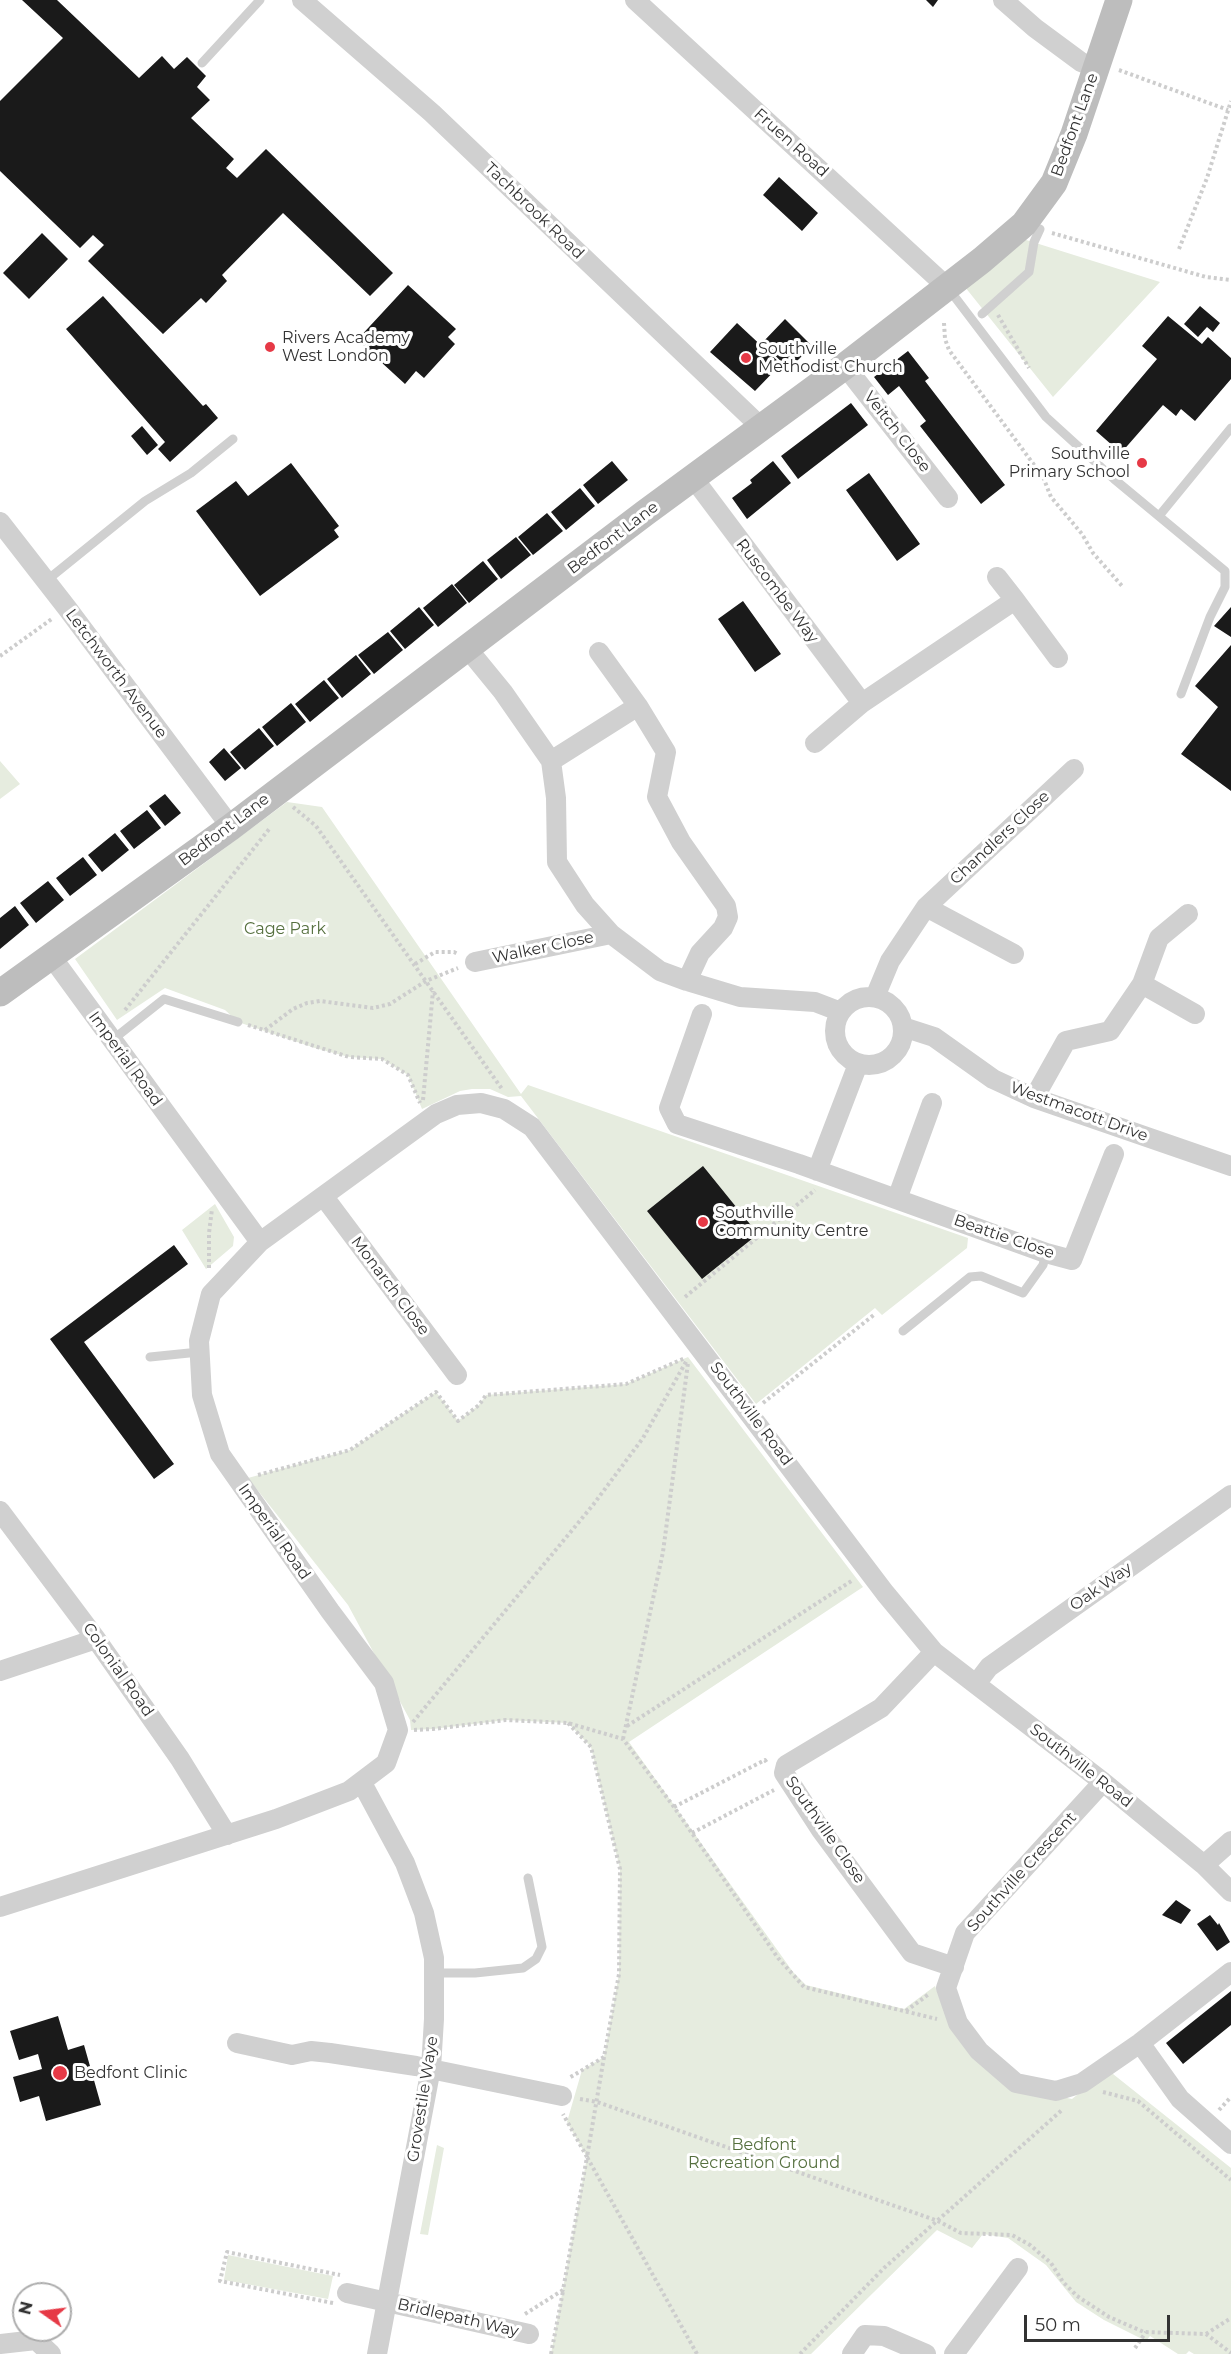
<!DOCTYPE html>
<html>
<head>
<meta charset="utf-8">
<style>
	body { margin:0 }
	#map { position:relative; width:1231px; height:2354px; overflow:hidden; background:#fff; font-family:Montserrat,sans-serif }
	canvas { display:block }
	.north { position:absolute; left:12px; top:2282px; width:60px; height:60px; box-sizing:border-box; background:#fff; border:2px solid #adadad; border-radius:50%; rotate:284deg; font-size:16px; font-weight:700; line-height:24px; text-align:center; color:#333 }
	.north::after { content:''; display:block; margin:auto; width:21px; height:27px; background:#e63946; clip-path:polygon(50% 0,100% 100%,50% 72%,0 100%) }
	.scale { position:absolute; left:1024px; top:2315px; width:146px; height:27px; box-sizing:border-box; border:3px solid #333; border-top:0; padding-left:8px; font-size:18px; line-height:21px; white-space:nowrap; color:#333; -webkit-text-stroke:4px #fff; paint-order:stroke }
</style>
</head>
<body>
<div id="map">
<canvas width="1231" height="2354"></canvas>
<div class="north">N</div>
<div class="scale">50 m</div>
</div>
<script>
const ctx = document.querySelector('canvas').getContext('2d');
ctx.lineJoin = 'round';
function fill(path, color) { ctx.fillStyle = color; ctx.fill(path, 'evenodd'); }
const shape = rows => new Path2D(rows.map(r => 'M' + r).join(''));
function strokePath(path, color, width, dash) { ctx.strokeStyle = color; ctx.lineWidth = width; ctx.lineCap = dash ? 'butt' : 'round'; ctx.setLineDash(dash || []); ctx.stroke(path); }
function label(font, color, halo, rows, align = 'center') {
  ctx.font = font + ' Montserrat,sans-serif'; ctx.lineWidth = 6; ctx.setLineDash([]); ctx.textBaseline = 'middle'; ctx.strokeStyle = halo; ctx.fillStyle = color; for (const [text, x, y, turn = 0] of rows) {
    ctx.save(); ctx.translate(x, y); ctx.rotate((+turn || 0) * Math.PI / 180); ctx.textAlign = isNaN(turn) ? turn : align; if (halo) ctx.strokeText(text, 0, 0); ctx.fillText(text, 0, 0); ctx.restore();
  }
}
const green = shape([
	[1023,239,1160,282,1053,397,965,287],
	[0,761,20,784,0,799],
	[287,802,322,807,521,1094,528,1085,968,1238,967,1248,882,1315,875,1308,756,1404,521,1096,508,1097,490,1089,472,1089,460,1091,422,1109,408,1075,382,1059,349,1057,315,1048,238,1022,225,1010,165,988,117,1020,75,959],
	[215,1204,234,1237,233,1246,206,1269,182,1230],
	[688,1357,863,1587,629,1742,793,1972,806,1985,904,2009,935,1986,950,2027,1006,2085,1072,2099,1108,2070,1231,2168,1231,2354,1194,2354,1189,2351,1186,2354,1178,2354,1150,2336,1146,2341,1104,2320,1076,2302,1046,2265,1008,2238,983,2234,972,2248,937,2230,811,2354,551,2354,587,2157,567,2122,582,2070,604,2057,619,1974,620,1869,591,1747,568,1723,506,1720,433,1729,411,1730,410,1720,348,1605,248,1478,350,1450,436,1392,458,1421,479,1405,486,1395,626,1384],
	[437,2145,444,2148,428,2235,420,2234],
	[228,2255,333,2276,328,2299,224,2280]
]);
const building = shape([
	[22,0,57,0,139,78,162,56,174,69,187,57,206,76,197,87,210,100,191,118,234,159,226,168,237,178,266,149,393,273,370,296,283,213,222,275,227,281,206,303,201,298,163,334,88,261,104,245,93,235,80,248,0,171,0,101,63,38],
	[926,0,938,0,933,7],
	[779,177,818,213,802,231,763,195],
	[42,233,68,259,29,299,3,273],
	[408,285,456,329,448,337,455,344,424,378,416,371,405,384,357,340],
	[103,296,203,406,206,404,218,418,170,462,158,449,165,442,66,329],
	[1200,306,1220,323,1213,332,1207,327,1198,337,1184,324],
	[1168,316,1202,344,1208,337,1231,358,1231,379,1195,421,1181,409,1176,416,1163,405,1121,453,1096,431,1157,359,1142,346],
	[785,319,812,346,789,369,762,343],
	[737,323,781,364,755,391,710,352],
	[908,351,929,378,925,381,1005,485,981,504,920,426,926,421,899,386,888,395,874,377],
	[851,403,868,425,798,479,781,456],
	[142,426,158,445,147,455,131,436],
	[612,461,628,480,598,504,583,485],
	[773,461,791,483,747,519,732,498,752,483,750,480],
	[291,463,339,526,334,530,339,537,260,596,196,511,236,481,248,496],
	[869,473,920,544,897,561,846,490],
	[580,488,595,506,566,530,551,512],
	[547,513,563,531,533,555,518,537],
	[516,537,531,555,501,579,487,560],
	[483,561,498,579,469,603,454,585],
	[452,584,467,603,438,627,423,608],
	[743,601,781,654,755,672,718,619],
	[419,607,434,625,405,649,390,631],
	[1231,607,1231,637,1214,626],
	[388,632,403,650,374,674,358,655],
	[1231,645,1231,791,1181,754,1218,707,1195,686],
	[356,655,371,674,342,698,327,679],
	[324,680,339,698,310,722,295,704],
	[291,703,306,722,277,746,262,727],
	[259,728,274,746,245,770,230,752],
	[224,748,241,768,225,781,209,762],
	[165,794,181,813,165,826,149,806],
	[147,810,161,828,134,849,120,831],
	[115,833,129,850,102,872,88,855],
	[83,857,97,875,70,896,56,878],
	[48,881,64,900,36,923,20,903],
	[15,906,29,925,0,949,0,918],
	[703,1166,758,1234,702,1279,647,1211],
	[174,1245,188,1264,84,1342,174,1464,154,1479,50,1339],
	[1176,1900,1191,1910,1181,1924,1162,1915],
	[1210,1915,1218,1925,1219,1923,1230,1942,1217,1951,1197,1924],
	[1231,1991,1231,2025,1183,2064,1166,2043],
	[58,2016,68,2050,84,2045,101,2105,46,2121,39,2096,20,2102,13,2077,42,2069,38,2054,19,2060,10,2031]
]);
const path = shape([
	[1119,70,1228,110],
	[1052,233,1206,277,1231,280],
	[1179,249,1207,178,1231,101],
	[998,315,1029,368],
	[944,323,945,339,949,350,1043,477,1051,497,1082,534,1093,553,1122,586],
	[0,656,53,618],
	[293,807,316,826,502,1089],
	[415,964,435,952,454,952,458,954],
	[125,1010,270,828],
	[248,1025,349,1057,382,1059,408,1075,420,1103],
	[265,1030,293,1009,307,1003,320,1001,373,1008,390,1004,426,981,458,968],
	[423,1100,433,991],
	[209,1268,209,1233,212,1209],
	[685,1297,815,1190],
	[763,1403,875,1314],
	[258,1475,350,1450,436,1392,458,1421,479,1405,486,1395,626,1384,685,1358],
	[413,1722,593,1505,643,1438,687,1360],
	[568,1723,591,1747,620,1869,619,1974,604,2057,569,2078],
	[627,1726,853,1580],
	[414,1730,433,1729,506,1720,568,1723,623,1739,674,1807,778,1958,804,1987,937,2019],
	[623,1739,663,1552,688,1363],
	[674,1807,765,1760,767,1763],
	[692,1833,774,1790],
	[906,2011,929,1994],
	[604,2057,587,2157,697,2354],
	[1103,2092,1138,2101,1231,2180],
	[580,2099,597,2102,938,2221,961,2233,1012,2235,1030,2245,1051,2263,1063,2282,1077,2296,1109,2317,1144,2332,1206,2334,1231,2353],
	[1219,2110,1231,2097],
	[333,2303,220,2281,227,2252,340,2275],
	[525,2314,563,2290,587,2157,563,2114],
	[1206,2334,1231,2318],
	[1135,2348,1146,2332],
	[551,2354,563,2291],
	[800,2354,884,2268,1062,2110]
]);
const lane = shape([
	[202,63,260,0],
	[948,288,1046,417,1114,479,1225,571,1225,587,1210,617,1181,694],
	[982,314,1029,272,1034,242,1040,229,1027,225],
	[1159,516,1231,428],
	[46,581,145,501,191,473,233,439],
	[111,1041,164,999,238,1022],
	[903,1331,970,1277,981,1276,1023,1293,1043,1265,1046,1253],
	[150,1357,199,1352],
	[434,1973,475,1973,523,1968,536,1959,542,1947,528,1878]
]);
const street = shape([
	[302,0,432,113,762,428],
	[635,0,946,286],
	[1003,0,1035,28,1081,62,1096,68],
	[845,366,948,498],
	[694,479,862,703,815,743],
	[0,522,67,608,231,827],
	[997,577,1015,600],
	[467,648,503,692,551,761,556,798,557,862,585,905,611,934,660,971,687,981,740,997,815,1002,841,1012],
	[599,652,638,706,666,752,657,797,681,842,726,906,728,917,723,928,700,953,687,981],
	[862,703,1015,600,1058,658],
	[551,761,638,706],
	[926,907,1014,954],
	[51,956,260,1242],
	[475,962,611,934],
	[1142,984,1159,938,1188,914],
	'835 1031a34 34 0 1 1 68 0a34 34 0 1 1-68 0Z',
	[875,997,890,961,926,907,1074,769],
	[702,1014,669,1108,677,1124,799,1164,1046,1253,1072,1260,1114,1154],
	[903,1027,934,1037,993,1079,1034,1098,1231,1166],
	[1034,1098,1066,1041,1110,1031,1142,984,1195,1014],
	[817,1171,858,1064],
	[324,1197,457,1375],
	[897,1199,932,1103],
	[0,1511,96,1639,180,1759,227,1835],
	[934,1652,881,1708,786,1765,784,1773,821,1830,912,1953,954,1967],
	[0,1671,96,1639],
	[976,1684,989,1667,1231,1495],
	[1103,1782,965,1933,946,1988,958,2023,979,2051,1016,2083,1056,2091,1082,2083,1140,2043,1231,1972],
	[362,1783,405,1863,424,1913,434,1958,434,2019,431,2068,377,2354],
	[1204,1865,1231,1841],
	[0,1907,276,1819,349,1791,386,1763,398,1730,384,1683,330,1611,220,1454,202,1395,199,1341,211,1294,260,1242,436,1114,457,1105,481,1103,504,1109,532,1127,885,1593,934,1652,1103,1782,1204,1865,1231,1892],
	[237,2043,292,2055,311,2051,330,2053,416,2066,562,2096],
	[1140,2043,1180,2099,1231,2144],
	[347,2293,529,2334],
	[0,2344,36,2340,51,2354],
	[852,2354,865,2335,884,2336,926,2354],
	[954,2354,1018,2268]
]);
const secondary = shape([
	[0,993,231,827,645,513,845,366,982,260,1024,224,1054,183,1074,134,1119,0]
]);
const markers = [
	[270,347,6,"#e63946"],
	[746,358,6,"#e63946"],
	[1142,463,6,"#e63946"],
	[703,1222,6,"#e63946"],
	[60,2073,8,"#e63946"]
];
const streetNames = [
	["Bedfont Lane",1075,125,-70],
	["Fruen Road",791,143,42],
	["Tachbrook Road",534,211,44],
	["Veitch Close",897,432,52],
	["Bedfont Lane",613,538,-37],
	["Ruscombe Way",777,591,53],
	["Letchworth Avenue",116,674,53],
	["Bedfont Lane",224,830,-37],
	["Chandlers Close",1000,838,-43],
	["Walker Close",543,948,-12],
	["Imperial Road",125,1059,54],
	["Westmacott Drive",1079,1112,20],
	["Beattie Close",1004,1237,19],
	["Monarch Close",390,1286,53],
	["Southville Road",751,1414,53],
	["Imperial Road",274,1532,55],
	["Oak Way",1101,1587,-35],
	["Colonial Road",118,1670,55],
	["Southville Road",1081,1766,38],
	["Southville Close",825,1830,55],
	["Southville Crescent",1022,1872,-48],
	["Grovestile Waye",423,2099,-81],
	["Bridlepath Way",458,2318,13]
];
const poiNames = [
	["Rivers Academy",282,338],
	["West London",282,356],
	["Southville",758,349],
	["Methodist Church",758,367],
	["Southville",1130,454,"right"],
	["Primary School",1130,472,"right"],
	["Southville",715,1213],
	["Community Centre",715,1231],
	["Bedfont Clinic",74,2073]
];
const parkNames = [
	["Cage Park",285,929],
	["Bedfont",764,2145],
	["Recreation Ground",764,2163]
];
fill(green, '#e6ecdf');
fill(building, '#1a1a1a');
strokePath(path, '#cdcdcd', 4, [3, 3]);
strokePath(lane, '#d0d0d0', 9);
strokePath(street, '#d0d0d0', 20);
strokePath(secondary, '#bdbdbd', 27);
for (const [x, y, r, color] of markers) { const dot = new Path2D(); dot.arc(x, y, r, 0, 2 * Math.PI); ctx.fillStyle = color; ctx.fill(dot); strokePath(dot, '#fff', 2); }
label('16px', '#333', '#fff', streetNames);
label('16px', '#333', '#fff', poiNames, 'left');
label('16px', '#56703f', '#fff', parkNames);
</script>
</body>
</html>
